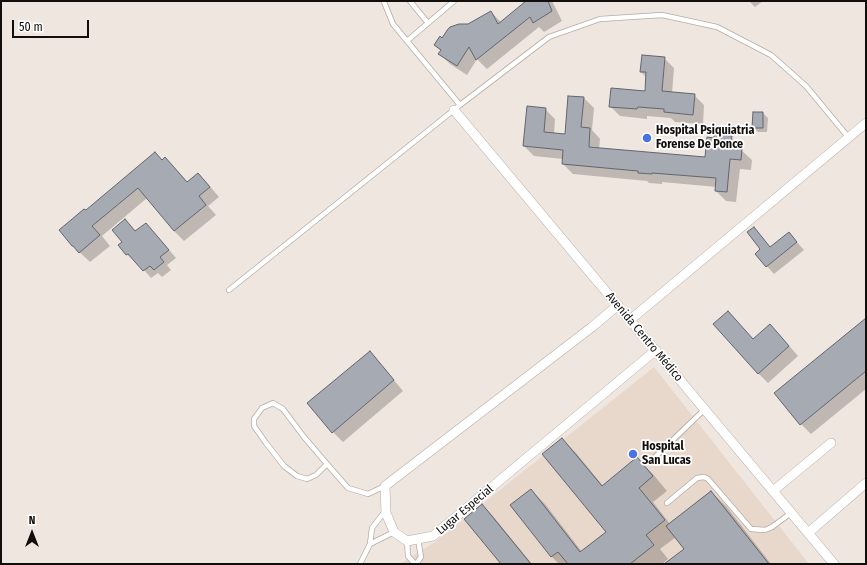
<!DOCTYPE html>
<html>
<head>
<meta charset="utf-8">
<style>
	body { margin:0 }
	#map { position:relative; width:867px; height:565px; overflow:hidden; background:#efe6df; font-family:"Fira Sans Condensed",sans-serif }
	canvas { display:block }
	.frame { position:absolute; inset:0; border:2px solid #110e0c; pointer-events:none }
	.north { position:absolute; left:12px; top:513px; width:40px; height:40px; -webkit-text-stroke:3px #fff; paint-order:stroke; rotate:0deg; font-size:11px; font-weight:700; line-height:16px; text-align:center; color:#110e0c }
	.north::after { content:''; display:block; margin:auto; width:14px; height:18px; background:#110e0c; clip-path:polygon(50% 0,100% 100%,50% 72%,0 100%) }
	.scale { position:absolute; left:12px; top:20px; width:77px; height:18px; box-sizing:border-box; border:2px solid #110e0c; border-top:0; padding-left:5px; font-size:12px; line-height:14px; white-space:nowrap; color:#110e0c; -webkit-text-stroke:3px #fff; paint-order:stroke }
</style>
</head>
<body>
<div id="map">
<canvas width="867" height="565"></canvas>
<div class="frame"></div>
<div class="north">N</div>
<div class="scale">50 m</div>
</div>
<script>
const ctx = document.querySelector('canvas').getContext('2d');
ctx.lineJoin = 'round';
function fill(path, color) { ctx.fillStyle = color; ctx.fill(path, 'evenodd'); }
const shape = rows => new Path2D(rows.map(r => 'M' + r).join(''));
function strokePath(path, color, width, dash) { ctx.strokeStyle = color; ctx.lineWidth = width; ctx.lineCap = dash ? 'butt' : 'round'; ctx.setLineDash(dash || []); ctx.stroke(path); }
function label(font, color, halo, rows, align = 'center') {
  ctx.font = font + ' "Fira Sans Condensed",sans-serif'; ctx.lineWidth = 3.5; ctx.setLineDash([]); ctx.textBaseline = 'middle'; ctx.strokeStyle = halo; ctx.fillStyle = color; for (const [text, x, y, turn = 0] of rows) {
    ctx.save(); ctx.translate(x, y); ctx.rotate((+turn || 0) * Math.PI / 180); ctx.textAlign = isNaN(turn) ? turn : align; if (halo) ctx.strokeText(text, 0, 0); ctx.fillText(text, 0, 0); ctx.restore();
  }
}
const built = shape([
	[654,367,809,564,400,564,435,542]
]);
const shadow = shape([
	[523,1,552,1,562,21,544,32,539,27,487,69,477,59,467,75,450,64,440,54,442,52,435,45,442,39,491,12,501,22,524,4],
	[749,1,763,1,755,7],
	[664,58,674,68,672,93,694,95,704,105,703,124,675,122,671,118,647,116,647,119,620,116,610,106,645,92,647,78,641,72],
	[584,98,594,108,592,130,600,139,599,149,706,158,731,137,741,147,741,150,752,160,751,170,740,169,736,202,726,201,716,191,717,187,662,182,662,184,649,183,647,181,573,174,563,164,563,159,534,156,524,146,545,109,555,119,554,134,566,135],
	[763,113,768,118,767,132,758,132,753,127],
	[165,158,188,183,198,174,208,184,219,197,208,206,216,215,184,241,174,231,147,198,102,236,110,246,90,262,73,246,86,211],
	[153,231,176,258,167,265,171,270,162,277,158,273,151,278,136,261,135,262,127,254,119,245,136,232],
	[789,233,804,250,774,274,756,254,771,248],
	[866,319,866,389,811,434,801,424,775,393],
	[780,335,798,356,768,383,758,373,754,340],
	[370,352,379,362,403,391,343,442,333,432],
	[562,439,576,453,603,486,637,459,652,473,667,491,653,502,670,524,711,492,726,506,771,564,666,564,686,549,676,537,660,549,668,559,662,564,559,564,552,557,511,505,531,490,545,504,582,552,608,532],
	[482,505,492,515,532,564,502,564]
]);
const building = shape([
	[526,1,548,1,552,11,533,23,530,17,476,60,469,47,457,66,438,54,441,50,434,45,440,36,442,38,448,29,450,27,459,24,468,24,491,11,498,24,526,1],
	[642,55,665,57,662,91,695,94,693,115,664,112,664,109,638,107,637,109,609,107,611,88,645,91,646,72,640,72,642,55],
	[568,96,584,97,581,127,590,128,589,147,705,157,707,137,714,138,714,134,732,136,730,148,742,149,741,160,730,159,727,192,715,191,716,178,652,173,652,174,638,173,638,171,562,164,563,150,523,146,527,106,546,108,544,132,565,134,568,96],
	[753,112,763,112,763,128,752,128,753,112],
	[155,152,162,160,165,157,187,182,198,173,210,187,199,196,206,205,174,231,138,188,92,226,100,235,79,253,73,246,72,246,59,230,84,209,86,210,155,152],
	[125,219,135,231,146,223,169,250,160,257,164,262,154,270,150,266,143,271,128,254,126,255,118,245,122,242,112,230,125,219],
	[754,227,770,247,789,232,797,242,766,267,755,254,760,249,747,232,754,227],
	[728,311,753,339,770,324,789,346,758,374,713,324,728,311],
	[866,318,866,371,800,425,774,393,866,318],
	[370,351,394,380,332,433,307,403,370,351],
	[562,438,602,486,637,457,653,476,639,488,665,520,646,535,654,545,630,564,568,564,558,552,551,557,510,505,531,489,580,552,606,532,542,454,562,438],
	[711,491,769,564,664,564,684,549,666,526,711,491],
	[482,504,531,564,501,564,464,519,482,504]
]);
const lane = shape([
	[384,1,384,2,393,24,460,105],
	[410,1,428,23],
	[407,41,454,1],
	[229,290,460,105,549,37,600,19,662,15,717,27,771,55,806,86,849,138],
	[653,459,705,409],
	[327,464,316,475,307,479,297,476,284,466,266,443,254,426,254,419,262,408,273,403,283,409,304,437,327,464,348,488,368,494,385,486],
	[667,503,697,478,704,477,708,479,751,529,765,530,772,527,791,513],
	[407,541,408,556,415,564],
	[370,544,394,532],
	[360,564,370,544,372,528,386,510],
	[416,564,421,557,418,539]
]);
const street = shape([
	[454,110,834,564],
	[618,305,592,327,385,486,386,513,394,532,407,541,433,536,656,350],
	[630,320,866,123],
	[773,491,831,443],
	[808,533,866,483]
]);
const markers = [
	[647,138,5,"#4b72e5"],
	[633,454,5,"#4b72e5"]
];
const poiNames = [
	["Hospital Psiquiatria",656,131],
	["Forense De Ponce",656,145],
	["Hospital",642,447],
	["San Lucas",642,461]
];
const streetNames = [
	["Avenida Centro Médico",644,337,50],
	["Lugar Especial",465,510,-40]
];
fill(built, '#e8d8cc');
fill(shadow, '#0003');
fill(building, '#a6aab3');
strokePath(building, '#61656d', 1);
strokePath(lane, '#b5aca6', 6);
strokePath(street, '#b5aca6', 10);
strokePath(lane, '#fff', 4.5);
strokePath(street, '#fff', 9);
for (const [x, y, r, color] of markers) { const dot = new Path2D(); dot.arc(x, y, r, 0, 2 * Math.PI); ctx.fillStyle = color; ctx.fill(dot); strokePath(dot, '#fff', 1.5); }
label('bold 12px', '#110e0c', '#fff', poiNames, 'left');
label('12px', '#110e0c', '#fff', streetNames);
</script>
</body>
</html>
